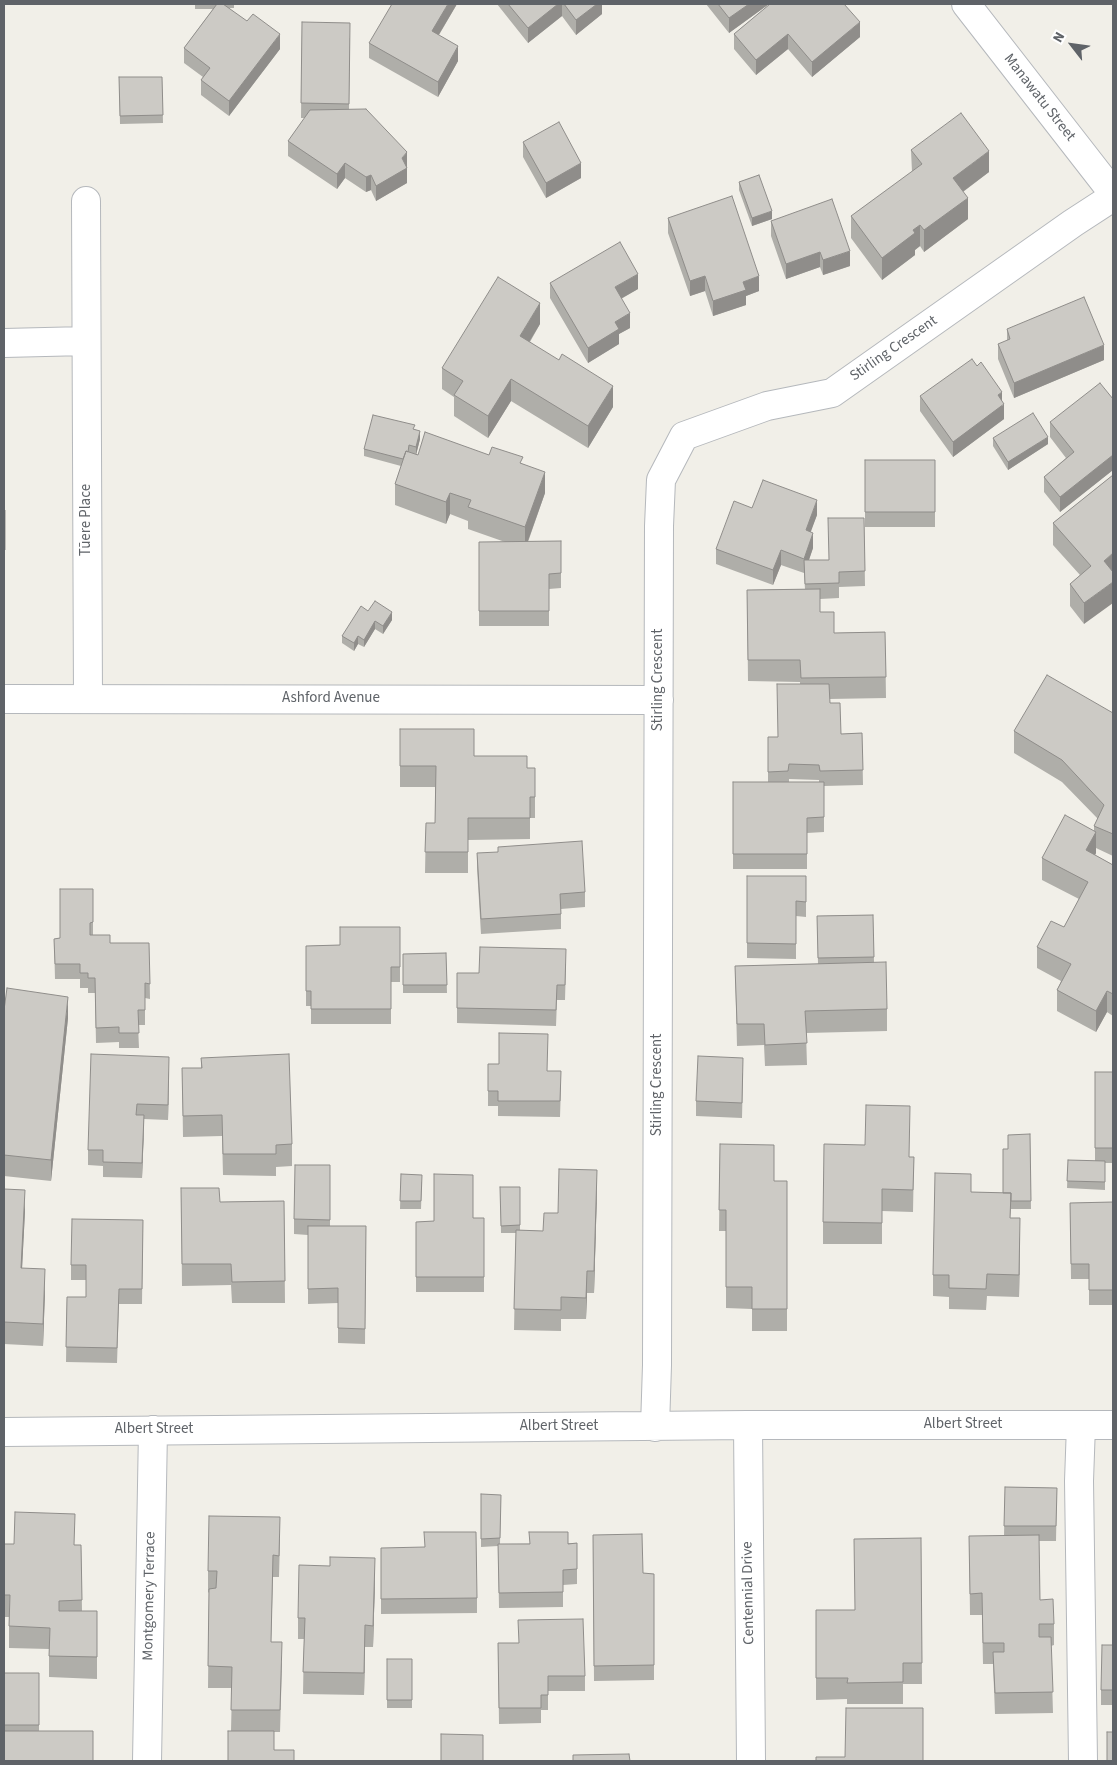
<!DOCTYPE html>
<html>
<head>
<meta charset="utf-8">
<style>
	body { margin:0 }
	#map { position:relative; width:1117px; height:1765px; overflow:hidden; background:#f1efe8; font-family:"Source Sans 3",sans-serif }
	canvas { display:block }
	.frame { position:absolute; inset:0; border:5px solid #5f6368; pointer-events:none }
	.north { position:absolute; left:1047px; top:20px; width:50px; height:50px; -webkit-text-stroke:4px #fff; paint-order:stroke; rotate:300deg; font-size:14px; font-weight:700; line-height:20px; text-align:center; color:#5f6368 }
	.north::after { content:''; display:block; margin:auto; width:18px; height:22px; background:#5f6368; clip-path:polygon(50% 0,100% 100%,50% 72%,0 100%) }
</style>
</head>
<body>
<div id="map">
<canvas width="1117" height="1765"></canvas>
<div class="frame"></div>
<div class="north">N</div>
</div>
<script>
const ctx = document.querySelector('canvas').getContext('2d');
ctx.lineJoin = 'round';
const shape = rows => new Path2D(rows.map(r => 'M' + r).join(''));
function strokePath(path, color, width, dash) { ctx.strokeStyle = color; ctx.lineWidth = width; ctx.lineCap = dash ? 'butt' : 'round'; ctx.setLineDash(dash || []); ctx.stroke(path); }
function fill(path, color) { ctx.fillStyle = color; ctx.fill(path, 'evenodd'); }
function label(font, color, halo, rows, align = 'center') {
  ctx.font = font + ' "Source Sans 3",sans-serif'; ctx.lineWidth = 4; ctx.setLineDash([]); ctx.textBaseline = 'middle'; ctx.strokeStyle = halo; ctx.fillStyle = color; for (const [text, x, y, turn = 0] of rows) {
    ctx.save(); ctx.translate(x, y); ctx.rotate((+turn || 0) * Math.PI / 180); ctx.textAlign = isNaN(turn) ? turn : align; if (halo) ctx.strokeText(text, 0, 0); ctx.fillText(text, 0, 0); ctx.restore();
  }
}
const minor = shape([
	[966,4,1113,193],
	[86,201,88,698],
	[4,343,86,341],
	[4,699,659,700],
	[748,1425,751,1761],
	[1081,1425,1079,1481,1083,1761],
	[655,1427,657,1365,659,526,661,480,684,436,767,406,832,393,1073,223,1113,197],
	[4,1432,748,1425,1113,1425],
	[147,1761,153,1430]
]);
const wall = shape([
	[195,4,234,4,234,8,229,8,280,49,229,116,201,95,201,80,203,77,184,63,184,48,213,9,195,9],
	[457,4,439,35,458,61,438,97,369,58,369,43],
	[497,4,602,4,602,14,576,35,562,16,528,43],
	[706,4,769,4,729,33],
	[770,4,860,37,812,77,788,49,756,75,734,49,734,34],
	[302,22,350,38,349,109,407,167,407,183,376,201,371,190,366,192,345,178,337,189,288,156,288,141,305,118,301,118],
	[119,77,162,77,163,123,120,124],
	[523,142,581,178,546,198,523,157],
	[911,150,989,172,963,192,968,219,924,252,920,246,915,250,915,255,882,280,851,238,851,216,912,172],
	[739,182,772,219,752,226,739,190],
	[668,218,759,291,746,296,746,305,713,316,705,291,690,296,668,233],
	[771,221,850,266,823,275,820,267,786,279,771,236],
	[550,283,638,289,621,299,630,328,619,334,619,344,588,363,550,298],
	[540,324,530,342,613,407,588,448,511,401,488,438,454,416,454,397,442,389,442,368],
	[1007,329,1104,360,1014,398,998,359,998,344,1007,341],
	[920,396,1004,419,953,457,920,411],
	[1113,399,1113,470,1060,512,1044,492,1044,477,1066,458,1050,437,1050,422],
	[415,429,420,439,416,455,489,455,523,464,545,493,528,542,561,541,561,588,549,589,549,626,479,626,479,542,505,542,468,529,468,521,450,514,446,524,395,505,395,484,401,466,364,456,364,449],
	[993,438,1048,444,1008,470,993,446],
	[865,460,935,460,935,527,865,527],
	[1113,475,1084,624,1070,606,1070,584,1080,575,1053,545,1053,523],
	[752,508,817,515,810,532,813,548,809,560,829,560,864,518,865,586,839,587,839,598,820,599,820,612,834,633,885,632,886,698,829,699,830,703,841,734,862,733,863,785,824,786,824,832,807,833,807,869,733,869,733,782,768,782,768,737,778,737,800,684,800,682,748,681,747,590,805,589,804,573,781,565,773,585,716,564,716,549],
	[789,779,819,780,819,782,789,782],
	[4,510,5,510,5,572,4,572],
	[368,611,392,620,383,634,375,629,364,647,358,644,354,651,342,643,342,636],
	[1113,713,1113,856,1096,848,1096,853,1095,855,1113,865,1113,1016,1107,1012,1096,1032,1057,1011,1057,990,1061,981,1037,968,1037,947,1064,927,1079,899,1042,880,1042,858,1094,831,1094,826,1098,819,1062,782,1014,753,1014,731],
	[400,729,474,756,527,768,535,768,535,818,530,818,530,839,468,840,468,873,425,873,426,823,435,823,435,787,400,787],
	[477,853,585,892,585,907,561,909,561,929,481,934,477,868],
	[747,876,806,876,806,917,796,916,796,959,747,958],
	[93,889,93,935,110,943,149,943,150,999,145,998,145,1025,138,1025,139,1048,119,1048,119,1042,96,1043,95,993,88,993,88,988,80,988,80,979,55,979,54,939,60,938],
	[873,915,874,962,887,1009,887,1031,806,1033,807,1065,765,1066,764,1045,737,1046,735,966,818,964,817,916],
	[400,927,400,982,391,982,391,1024,311,1024,311,1006,306,1006,306,946,340,945],
	[446,953,447,993,403,993,403,954],
	[566,964,565,1000,557,1000,556,1026,457,1023,457,973,479,973],
	[4,1010,68,1018,51,1181,4,1176],
	[201,1058,292,1144,292,1166,276,1167,276,1176,223,1175,222,1136,183,1137,182,1068,201,1068],
	[548,1071,561,1086,560,1117,498,1116,498,1106,488,1106,488,1091],
	[169,1072,168,1120,144,1119,142,1178,103,1177,103,1166,88,1165,88,1150],
	[1095,1072,1113,1072,1113,1163,1105,1163,1105,1190,1067,1188,1068,1160,1095,1161],
	[743,1073,742,1118,696,1116,696,1101],
	[1030,1134,1031,1209,1011,1209,1010,1218,1020,1239,1019,1297,987,1296,986,1310,949,1309,949,1297,933,1296,933,1275,971,1192,1003,1193,1008,1149],
	[720,1144,774,1181,787,1181,787,1331,752,1331,752,1309,726,1308,726,1231,719,1231],
	[909,1157,914,1157,913,1212,882,1211,882,1244,823,1244,823,1222],
	[330,1165,330,1226,366,1226,365,1344,338,1343,338,1303,308,1304,308,1235,294,1234,294,1219],
	[401,1174,422,1182,421,1209,400,1209],
	[500,1187,520,1187,520,1230,543,1231,558,1213,597,1191,594,1293,587,1293,586,1319,561,1319,561,1331,514,1330,516,1233,501,1233],
	[181,1188,220,1202,284,1201,285,1303,232,1303,231,1285,182,1286],
	[4,1189,25,1211,22,1268,45,1291,43,1346,4,1344],
	[1113,1202,1113,1305,1089,1305,1089,1279,1071,1279,1070,1203],
	[484,1218,484,1292,416,1292,416,1222,434,1221],
	[143,1220,142,1304,119,1304,117,1363,66,1362,67,1297,86,1297,86,1280,71,1280,71,1265],
	[1005,1487,1057,1488,1056,1541,1039,1541,1040,1600,1054,1624,1054,1645,1051,1646,1053,1713,995,1714,993,1664,983,1664,982,1615,970,1615,969,1536,1004,1536],
	[501,1495,500,1544,577,1543,577,1584,563,1585,563,1607,499,1608,498,1546,481,1547,481,1539],
	[593,1535,643,1573,654,1574,654,1680,594,1681],
	[921,1538,922,1684,903,1684,903,1704,847,1704,847,1699,816,1700,816,1610,855,1610],
	[280,1539,279,1577,273,1577,271,1642,282,1664,280,1732,274,1732,274,1750,294,1761,231,1731,232,1688,208,1688,209,1593,208,1592,208,1571],
	[4,1544,81,1545,82,1611,97,1611,97,1679,49,1677,49,1649,9,1648,9,1617,4,1617],
	[381,1548,477,1598,477,1613,381,1614],
	[375,1580,373,1647,365,1647,364,1695,303,1694,304,1639,298,1639,298,1618],
	[498,1643,518,1643,585,1676,585,1691,548,1691,548,1710,541,1710,541,1723,499,1724],
	[1113,1645,1113,1705,1101,1705,1101,1690],
	[387,1659,412,1659,412,1708,387,1708],
	[4,1673,39,1673,39,1731,4,1761]
]);
const shadedWall = shape([
	[448,4,457,4,432,46,432,31],
	[558,4,562,4,562,16,528,43,528,28],
	[597,4,602,4,602,14,576,35,576,20],
	[749,4,769,4,729,33,729,18],
	[860,22,860,37,812,77,812,62],
	[280,34,280,49,229,116,229,101],
	[788,34,788,49,756,75,756,60],
	[458,46,458,61,438,97,438,82],
	[989,151,989,172,953,199,953,178],
	[407,152,407,167,405,169,407,168,407,183,376,201,376,186,402,158],
	[345,163,345,178,337,189,337,174],
	[581,163,581,178,546,198,546,183],
	[371,175,371,190,366,192,366,177],
	[968,198,968,219,924,252,924,230],
	[772,211,772,219,752,226,752,218],
	[920,225,920,246,915,250,915,255,882,280,882,258,913,230],
	[850,251,850,266,823,275,823,260],
	[820,252,820,267,786,279,786,264],
	[638,274,638,289,615,302,615,287],
	[705,276,705,291,690,296,690,281],
	[759,276,759,291,746,296,746,305,713,316,713,301,743,282],
	[540,303,540,324,520,357,520,336],
	[630,313,630,328,619,334,619,344,588,363,588,348,615,322],
	[1104,345,1104,360,1014,398,1014,383],
	[511,379,511,401,488,438,488,416],
	[613,386,613,407,588,448,588,426],
	[1002,392,1002,406,1004,404,1004,419,953,457,953,442,998,395],
	[420,431,420,439,416,455,416,447],
	[1048,437,1048,444,1008,470,1008,462],
	[1113,455,1113,470,1060,512,1060,497],
	[545,472,545,493,525,549,525,527],
	[450,493,450,514,446,524,446,502],
	[817,500,817,515,806,545,806,530],
	[813,533,813,548,804,574,804,559],
	[781,550,781,565,773,585,773,570],
	[1113,553,1113,575,1104,561],
	[1113,582,1113,603,1084,624,1084,603],
	[392,612,392,620,383,634,383,626],
	[375,621,375,629,364,647,364,640],
	[358,636,358,644,354,651,354,643],
	[1096,832,1096,853,1086,872,1086,850],
	[1107,991,1107,1012,1096,1032,1096,1011],
	[68,997,68,1018,51,1181,51,1160],
	[169,1057,169,1072,168,1120,168,1105],
	[144,1115,144,1130,142,1178,142,1163],
	[597,1170,597,1191,594,1293,594,1271],
	[25,1190,25,1211,21,1289,21,1268],
	[1020,1218,1020,1239,1019,1297,1019,1275],
	[45,1269,45,1291,43,1346,43,1324],
	[587,1271,587,1293,586,1319,586,1298],
	[375,1558,375,1580,373,1647,373,1626],
	[365,1625,365,1647,364,1695,364,1673]
]);
const building = shape([
	[217,4,223,4,247,21,253,14,280,34,229,101,201,80,210,68,184,48,217,4],
	[392,4,448,4,432,31,458,46,438,82,369,43,392,4],
	[508,4,558,4,528,28,508,4],
	[564,4,597,4,576,20,564,4],
	[718,4,749,4,729,18,718,4],
	[770,4,844,4,860,22,812,62,788,34,756,60,734,34,770,4],
	[302,22,350,23,349,104,301,103,302,22],
	[119,77,162,77,163,115,120,116,119,77],
	[366,109,407,152,402,158,407,168,376,186,371,175,366,177,345,163,337,174,288,141,310,110,366,109],
	[961,113,989,151,953,178,968,198,924,230,920,225,913,230,915,233,882,258,851,216,922,164,911,150,961,113],
	[559,122,581,163,546,183,523,142,559,122],
	[759,175,772,211,752,218,739,182,759,175],
	[732,196,759,276,743,282,746,290,713,301,705,276,690,281,668,218,732,196],
	[832,199,850,251,823,260,820,252,786,264,771,221,832,199],
	[620,242,638,274,615,287,630,313,615,322,619,329,588,348,550,283,620,242],
	[498,277,540,303,520,336,559,360,562,354,613,386,588,426,511,379,488,416,454,395,463,381,442,368,498,277],
	[1084,297,1104,345,1014,383,998,344,1010,339,1007,329,1084,297],
	[972,359,977,366,981,362,1002,392,998,395,1004,404,953,442,920,396,972,359],
	[1100,383,1113,399,1113,455,1060,497,1044,477,1074,452,1050,422,1100,383],
	[1033,413,1048,437,1008,462,993,438,1033,413],
	[373,415,415,425,413,429,420,431,416,447,409,445,408,452,406,451,403,459,364,449,373,415],
	[425,432,489,455,492,447,523,457,520,463,545,472,525,527,468,507,471,500,450,493,446,502,395,484,406,451,418,455,425,432],
	[865,460,935,460,935,512,865,512,865,460],
	[1113,475,1113,553,1104,561,1113,572,1113,582,1084,603,1070,584,1091,566,1053,523,1113,475],
	[763,480,817,500,806,530,813,533,804,559,781,550,773,570,716,549,734,501,752,508,763,480],
	[4,510,5,510,5,550,4,550,4,510],
	[828,518,864,518,865,571,839,572,839,583,805,584,804,560,829,560,828,518],
	[561,541,561,573,549,574,549,611,479,611,479,542,561,541],
	[820,589,820,612,834,612,834,633,885,632,886,677,801,678,800,660,748,660,747,590,820,589],
	[375,601,392,612,383,626,375,621,364,640,358,636,354,643,342,636,361,606,368,611,375,601],
	[1047,675,1113,713,1113,834,1094,826,1104,805,1062,760,1014,731,1047,675],
	[777,684,829,684,830,703,840,703,841,734,862,733,863,770,820,771,819,765,789,764,788,771,768,772,768,737,778,737,777,684],
	[400,729,474,729,474,756,527,756,527,768,535,768,535,797,530,797,530,818,468,818,468,852,425,852,426,823,435,823,436,766,400,766,400,729],
	[733,782,824,782,824,817,807,818,807,854,733,854,733,782],
	[1065,815,1096,832,1086,850,1113,865,1113,994,1107,991,1096,1011,1057,990,1071,964,1037,947,1051,921,1064,927,1088,882,1042,858,1065,815],
	[582,841,585,892,560,894,561,914,481,919,477,853,498,852,498,847,582,841],
	[747,876,806,876,806,902,796,901,796,944,747,943,747,876],
	[60,889,93,889,93,922,90,923,90,935,110,935,110,943,149,943,150,984,145,983,145,1010,138,1010,139,1033,119,1033,119,1027,96,1028,95,978,88,978,88,973,80,973,80,964,55,964,54,939,60,938,60,889],
	[873,915,874,957,818,958,817,916,873,915],
	[340,927,400,927,400,967,391,967,391,1009,311,1009,311,991,306,991,306,946,340,945,340,927],
	[480,947,566,949,565,985,557,985,556,1010,457,1008,457,973,479,973,480,947],
	[446,953,447,985,403,985,403,954,446,953],
	[886,962,887,1009,805,1011,807,1043,765,1045,764,1024,737,1024,735,966,886,962],
	[7,988,68,997,51,1160,4,1155,4,1010,7,988],
	[499,1033,548,1034,547,1071,561,1071,560,1101,498,1101,498,1091,488,1091,488,1064,499,1064,499,1033],
	[91,1054,169,1057,168,1105,137,1104,136,1115,144,1115,142,1163,103,1162,103,1150,88,1150,91,1054],
	[289,1054,292,1144,276,1145,276,1154,223,1154,222,1115,183,1116,182,1068,202,1068,201,1058,289,1054],
	[698,1056,743,1058,742,1103,696,1101,698,1056],
	[1095,1072,1113,1072,1113,1148,1095,1148,1095,1072],
	[866,1105,910,1106,909,1157,914,1157,913,1190,882,1189,882,1223,823,1222,824,1144,865,1145,866,1105],
	[1030,1134,1031,1201,1011,1201,1011,1193,1003,1193,1003,1149,1008,1149,1008,1135,1030,1134],
	[720,1144,774,1145,774,1181,787,1181,787,1309,752,1309,752,1287,726,1287,726,1210,719,1210,720,1144],
	[1068,1160,1105,1161,1105,1182,1067,1181,1068,1160],
	[295,1165,330,1165,330,1220,294,1219,295,1165],
	[559,1169,597,1170,594,1271,587,1271,586,1298,561,1297,561,1310,514,1309,516,1230,543,1231,544,1213,558,1213,559,1169],
	[935,1173,971,1174,971,1192,1011,1193,1010,1218,1020,1218,1019,1275,987,1274,986,1289,949,1288,949,1275,933,1275,935,1173],
	[401,1174,422,1175,421,1201,400,1201,401,1174],
	[434,1174,473,1175,473,1218,484,1218,484,1277,416,1277,416,1222,434,1221,434,1174],
	[500,1187,520,1187,520,1225,501,1226,500,1187],
	[181,1188,219,1188,220,1202,284,1201,285,1281,232,1282,231,1264,182,1264,181,1188],
	[4,1189,25,1190,21,1268,45,1269,43,1324,4,1322,4,1189],
	[1113,1202,1113,1290,1089,1290,1089,1264,1071,1264,1070,1203,1113,1202],
	[72,1219,143,1220,142,1289,119,1289,117,1348,66,1347,67,1297,86,1297,86,1265,71,1265,72,1219],
	[308,1226,366,1226,365,1329,338,1328,338,1288,308,1289,308,1226],
	[1005,1487,1057,1488,1056,1526,1004,1526,1005,1487],
	[481,1494,501,1495,500,1538,481,1539,481,1494],
	[15,1512,75,1514,74,1545,81,1545,82,1600,59,1601,59,1611,97,1611,97,1657,49,1656,50,1628,9,1626,10,1595,4,1595,4,1544,14,1544,15,1512],
	[209,1516,280,1517,279,1556,273,1555,271,1642,282,1642,280,1710,231,1710,232,1667,208,1666,209,1589,216,1588,217,1571,208,1571,209,1516],
	[424,1532,476,1532,477,1598,381,1599,381,1548,425,1547,424,1532],
	[529,1532,568,1532,568,1544,577,1543,577,1569,563,1570,563,1592,499,1593,498,1544,530,1544,529,1532],
	[642,1534,643,1573,654,1574,654,1665,594,1666,593,1535,642,1534],
	[1039,1535,1040,1600,1053,1599,1054,1624,1039,1624,1039,1637,1051,1637,1053,1692,995,1693,993,1652,1004,1652,1004,1643,983,1643,982,1593,970,1594,969,1536,1039,1535],
	[921,1538,922,1663,903,1663,903,1682,847,1683,848,1678,816,1678,816,1610,855,1610,854,1539,921,1538],
	[330,1557,375,1558,373,1626,365,1625,364,1673,303,1672,305,1618,298,1618,299,1565,330,1566,330,1557],
	[583,1619,585,1676,548,1676,548,1695,541,1695,541,1708,499,1708,498,1643,519,1643,518,1620,583,1619],
	[1102,1645,1113,1645,1113,1690,1101,1690,1102,1645],
	[387,1659,412,1659,412,1700,387,1700,387,1659],
	[4,1673,39,1673,39,1725,4,1725,4,1673],
	[846,1708,923,1708,923,1761,816,1761,816,1757,845,1757,846,1708],
	[4,1731,93,1731,93,1761,4,1761,4,1731],
	[228,1731,274,1731,274,1750,294,1750,294,1761,228,1761,228,1731],
	[1107,1732,1113,1732,1113,1761,1107,1761,1107,1732],
	[441,1734,483,1735,483,1761,441,1761,441,1734],
	[629,1754,630,1761,573,1761,573,1755,629,1754]
]);
const streetNames = [
	["Manawatu Street",1039,98,52],
	["Stirling Crescent",894,349,-35],
	["Tūere Place",87,520,-90],
	["Stirling Crescent",659,680,-90],
	["Ashford Avenue",331,699],
	["Stirling Crescent",658,1085,-90],
	["Albert Street",963,1425],
	["Albert Street",559,1427],
	["Albert Street",154,1430],
	["Centennial Drive",749,1593,-91],
	["Montgomery Terrace",150,1596,-89]
];
strokePath(minor, '#b5b8bc', 30);
strokePath(minor, '#fff', 28);
fill(wall, '#afaea9');
fill(shadedWall, '#8f8d8a');
fill(building, '#cccac5');
strokePath(building, '#8f8d8a', 1);
label('15px', '#5f6368', '#fff', streetNames);
</script>
</body>
</html>
